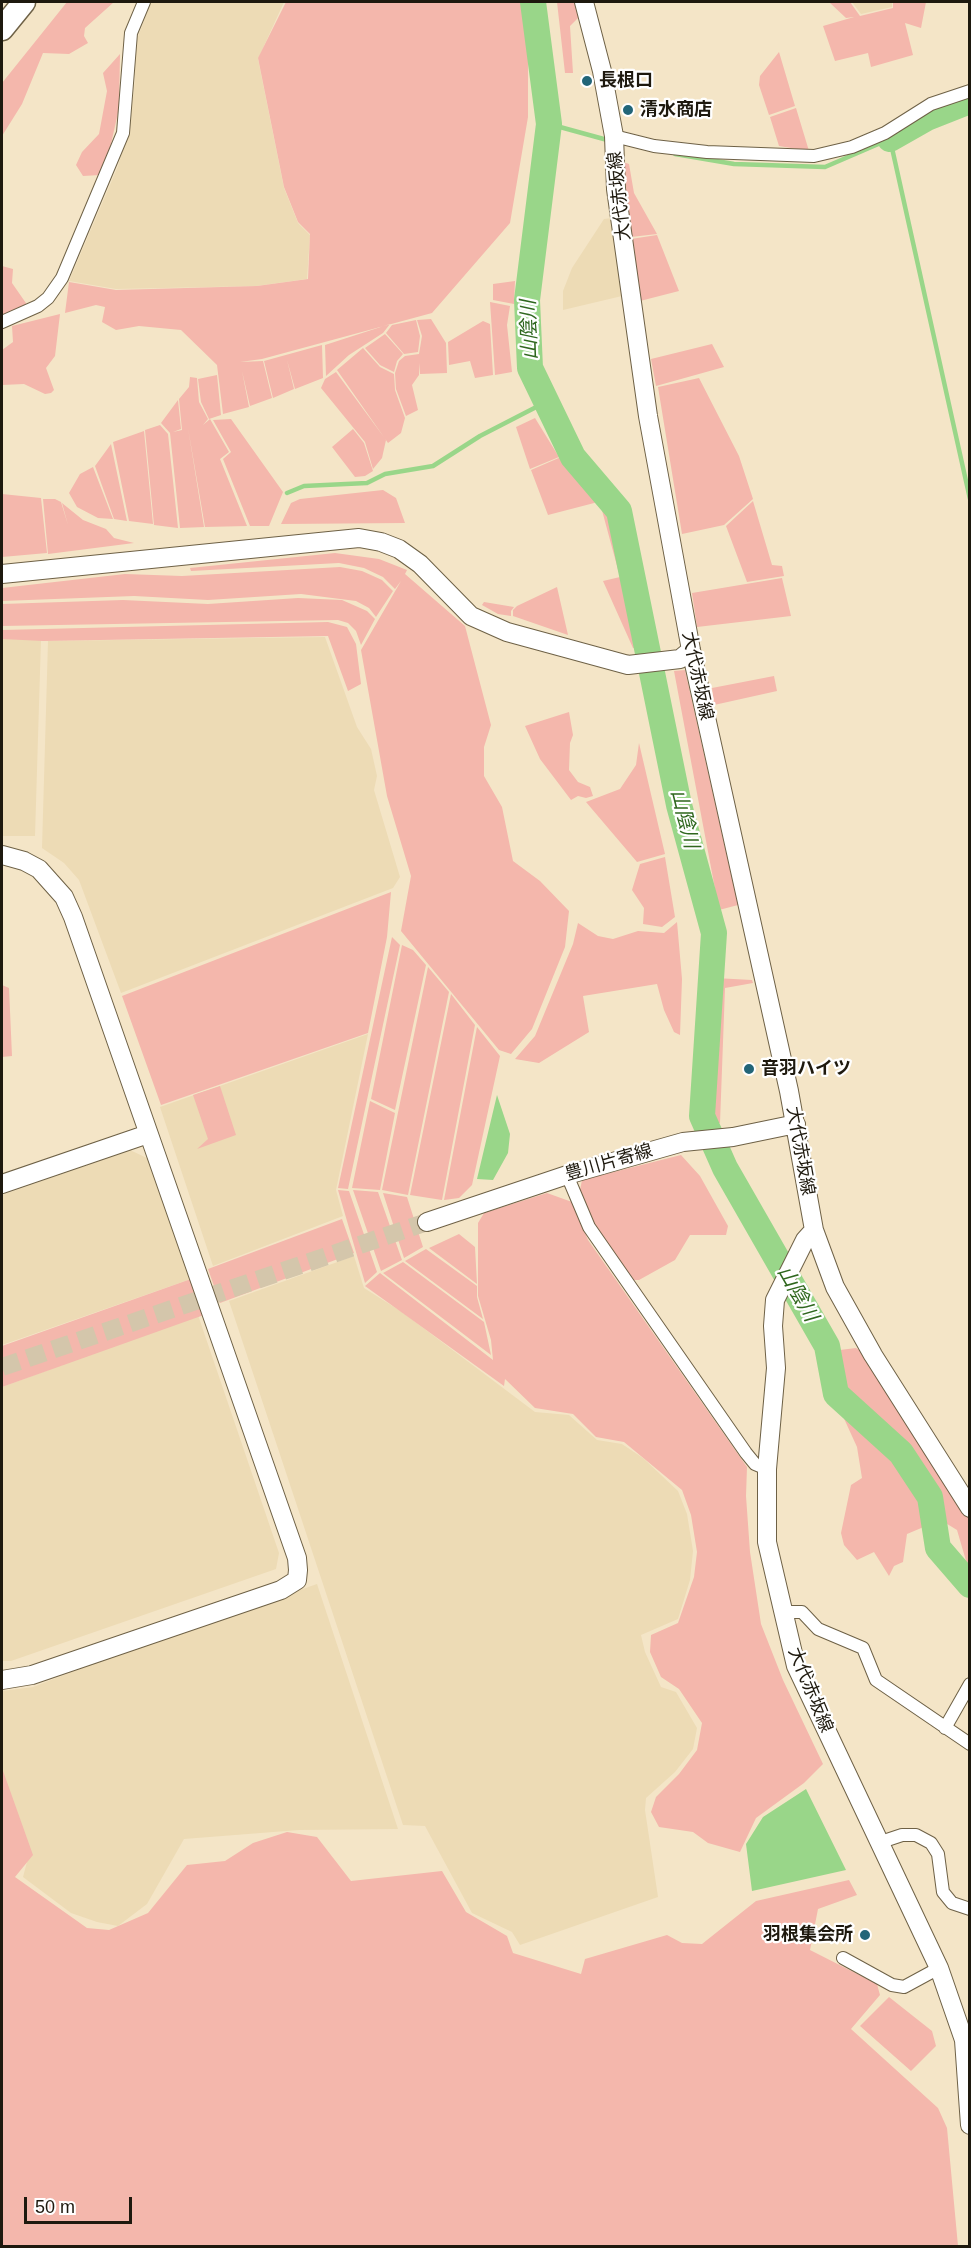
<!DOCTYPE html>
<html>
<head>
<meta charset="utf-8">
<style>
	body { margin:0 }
	#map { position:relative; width:971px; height:2248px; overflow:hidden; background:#f4e5c7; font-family:Helvetica,sans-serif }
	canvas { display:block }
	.frame { position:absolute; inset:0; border:3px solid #1e190e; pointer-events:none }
	.scale { position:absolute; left:24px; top:2197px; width:108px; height:27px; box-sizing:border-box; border:3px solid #1e190e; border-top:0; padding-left:8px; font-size:18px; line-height:21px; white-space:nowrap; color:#1e190e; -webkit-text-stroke:4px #fff; paint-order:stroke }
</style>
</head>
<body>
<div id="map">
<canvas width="971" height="2248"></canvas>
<div class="frame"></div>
<div class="scale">50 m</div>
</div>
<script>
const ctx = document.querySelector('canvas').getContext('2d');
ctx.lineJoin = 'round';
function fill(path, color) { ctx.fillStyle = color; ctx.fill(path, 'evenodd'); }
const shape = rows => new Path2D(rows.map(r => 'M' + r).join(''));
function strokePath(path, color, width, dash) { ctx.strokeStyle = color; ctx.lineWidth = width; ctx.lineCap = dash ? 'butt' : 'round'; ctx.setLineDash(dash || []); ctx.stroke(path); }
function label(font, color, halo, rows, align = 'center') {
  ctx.font = font + ' Helvetica,"Noto Sans JP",sans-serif'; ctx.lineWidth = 4.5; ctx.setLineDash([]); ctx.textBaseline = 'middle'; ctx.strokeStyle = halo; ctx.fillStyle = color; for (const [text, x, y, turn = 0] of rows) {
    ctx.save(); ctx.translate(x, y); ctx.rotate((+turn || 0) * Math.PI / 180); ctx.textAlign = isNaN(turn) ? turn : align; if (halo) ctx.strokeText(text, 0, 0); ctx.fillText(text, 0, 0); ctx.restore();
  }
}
const built = shape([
	[151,2,284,2,258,59,284,188,298,223,310,235,307,279,256,286,116,289,69,281,118,166,130,125,135,79,133,50],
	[852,2,892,2,892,7,861,14],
	[612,218,622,296,563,310,563,291,572,268,604,219],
	[2,637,41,639,35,836,2,836],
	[325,637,357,727,371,749,377,776,374,790,400,877,393,888,121,993,79,880,64,863,42,848,48,641],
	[368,1034,336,1190,343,1216,213,1266,160,1107],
	[130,1150,149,1159,191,1279,2,1345,2,1195],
	[354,1256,364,1288,402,1312,535,1412,569,1415,597,1440,622,1444,643,1458,678,1491,687,1514,693,1551,690,1580,678,1619,641,1635,645,1652,661,1687,676,1692,697,1728,693,1749,675,1772,646,1798,645,1810,658,1897,520,1945,512,1932,472,1913,425,1826,403,1825,229,1301],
	[198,1315,279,1553,276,1569,11,1661,2,1661,2,1387],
	[317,1584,398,1829,299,1830,184,1839,147,1904,118,1926,97,1922,71,1913,23,1877,28,1858,2,1811,2,1691,33,1687,139,1646]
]);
const green = shape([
	[67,2,114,2,85,28,84,36,88,43,69,54,43,53,22,104,2,136,2,83],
	[286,2,523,2,528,49,528,117,510,223,432,313,262,359,240,362,263,361,272,398,250,406,242,371,249,407,223,414,217,365,181,330,139,326,116,330,102,322,105,307,96,305,65,313,69,282,116,290,257,286,308,279,310,234,298,222,284,187,258,58],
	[557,2,574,2,579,17,570,26,573,73,565,73],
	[829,2,850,2,860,16,893,8,893,2,926,2,921,28,905,23,913,55,871,67,868,53,835,61,823,26,854,17,846,18],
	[779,52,795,106,769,115,759,85,760,76],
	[120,54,119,108,109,153,100,175,83,176,76,165,82,152,99,134,107,91,103,73],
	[796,108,809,151,779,146,770,117],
	[623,162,629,164,634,193,657,234,631,237],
	[657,235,679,291,640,301,631,239],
	[2,266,13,269,12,283,28,306,2,318],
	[515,281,514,304,493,300,493,284],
	[490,302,510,306,507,325,512,372,495,375],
	[60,314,55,356,46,368,54,390,51,393,45,394,24,384,2,385,2,350,13,342,12,326],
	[431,319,446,343,447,373,420,374,419,363,419,375,412,385,418,410,406,416,396,389,395,373,399,361,405,356,419,354,422,336,417,320],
	[416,320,420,336,418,352,404,354,386,333,392,325],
	[483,321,490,324,493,375,475,378,470,361,449,365,448,342],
	[390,324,383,333,349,355,326,376,325,345],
	[385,334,403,354,397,361,394,372,380,365,365,348],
	[712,344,724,367,656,386,651,359],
	[322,345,323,378,295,389,287,360,294,389,273,398,264,361],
	[363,348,380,367,394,374,395,390,405,418,401,433,388,443,337,370],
	[336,372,386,440,382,458,373,469,365,442,321,388,325,379],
	[217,375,221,415,209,419,201,402,198,379],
	[190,377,197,378,199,402,208,419,203,425,210,419,229,452,220,459,247,526,205,527,188,428,204,527,180,528,170,433,161,423,178,400,181,429,173,432,182,430,179,399,189,387],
	[699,378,739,456,753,499,724,525,682,534,658,387],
	[535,418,559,457,530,469,516,427],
	[231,419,283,492,269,526,250,526,223,459,231,452,213,420],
	[160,425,168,434,178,528,154,525,145,430],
	[353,429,364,443,373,471,365,476,355,477,332,447],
	[144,431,153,524,129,521,113,442],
	[111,444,127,521,114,519,95,466],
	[561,457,598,502,548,515,531,470],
	[93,467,113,519,98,518,77,507,69,493,80,474],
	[383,490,396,498,405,523,281,524,291,503,300,499],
	[2,494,41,498,47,553,2,557],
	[43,499,55,499,61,502,68,525,62,503,83,520,106,529,114,538,134,543,48,554],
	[753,501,772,565,782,566,784,576,747,582,726,526],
	[600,503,617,534,642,648,633,648,603,581,620,577],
	[335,553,379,559,407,570,405,574,465,626,491,725,484,747,484,776,502,807,513,861,540,881,569,911,565,947,532,1029,511,1054,499,1050,401,931,411,876,387,796,361,650,401,581,395,589,383,577,364,568,339,563,191,571,190,568],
	[340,567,362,571,382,580,393,591,376,617,369,608,356,601,301,594,208,600,134,596,2,601,2,588,125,574,182,576],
	[782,578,791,616,697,627,692,593],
	[557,587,568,635,513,616,513,610,517,606],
	[298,598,342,600,367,611,375,619,361,645,356,631,348,623,338,620,2,626,2,604,123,600,208,604],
	[484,602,514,607,511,611,511,616,498,614,482,605],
	[328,622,347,627,356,644,361,684,348,691,328,636,43,641,2,639,2,630],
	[685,670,738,905,719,910,674,671],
	[774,676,777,691,714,705,712,688],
	[569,712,573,735,570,743,569,770,578,782,590,787,593,796,586,798,578,796,571,800,540,759,525,726],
	[639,743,665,854,637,862,586,802,620,789,636,765],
	[665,857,675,917,662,927,643,924,644,908,632,890,640,864],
	[391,892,387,937,368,1033,161,1105,122,996],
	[677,922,682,979,680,1035,674,1032,664,1010,657,984,583,996,589,1032,539,1063,515,1059,535,1036,573,944,578,923,598,936,613,939,638,931,664,933],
	[392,937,400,945,348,1189,338,1188],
	[402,945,413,950,426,965,395,1110,371,1099],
	[428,967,449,992,408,1195,382,1190],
	[715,978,752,980,753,983,725,988,720,1123,709,1123,707,1101],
	[2,985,9,988,12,1056,2,1057],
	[451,994,475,1025,442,1200,410,1195],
	[477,1027,500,1056,472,1185,459,1198,444,1200],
	[220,1086,236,1135,197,1149,208,1139,193,1095],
	[370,1101,395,1113,380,1190,352,1188],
	[681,1155,700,1176,728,1226,726,1235,690,1235,675,1260,639,1280,630,1280,593,1225,580,1190,582,1180],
	[338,1190,349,1191,377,1272,365,1283],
	[353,1190,378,1192,402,1260,381,1271],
	[383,1193,407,1197,423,1247,404,1258],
	[547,1193,572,1202,588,1240,747,1467,746,1496,750,1552,761,1624,783,1680,823,1764,804,1783,756,1818,740,1852,708,1843,693,1832,659,1827,651,1812,656,1797,679,1774,697,1750,702,1723,679,1689,661,1677,650,1652,651,1635,678,1623,694,1577,697,1552,691,1515,682,1490,624,1442,596,1437,573,1414,535,1408,505,1379,504,1386,365,1286,380,1273,493,1360,491,1340,478,1296,478,1223,484,1213],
	[342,1219,354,1253,220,1303,208,1269],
	[459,1234,475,1247,477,1284,429,1248],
	[426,1249,477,1286,477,1297,483,1319,405,1261],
	[403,1262,484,1322,491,1355,383,1273],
	[191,1279,204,1315,2,1387,2,1346],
	[856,1348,864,1353,969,1519,969,1571,957,1530,939,1519,933,1492,903,1452,842,1398,837,1370,840,1350],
	[836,1401,904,1471,919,1499,926,1526,907,1534,903,1562,894,1566,889,1576,874,1552,857,1560,844,1545,841,1533,851,1485,862,1478,857,1447],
	[2,1768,33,1855,15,1877,87,1928,109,1930,148,1913,187,1865,225,1861,253,1843,287,1832,317,1837,351,1881,442,1871,466,1912,507,1936,513,1953,581,1974,585,1959,667,1935,682,1943,702,1944,756,1901,849,1880,857,1895,818,1909,810,1950,877,1984,880,1995,851,2029,938,2108,947,2128,958,2246,2,2246],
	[889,1997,932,2031,936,2046,911,2071,860,2026]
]);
const water = shape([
	[497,1095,510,1134,508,1153,493,1180,477,1179],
	[806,1789,846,1870,752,1891,746,1844,763,1817]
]);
const stream = shape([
	[549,124,611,141],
	[675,154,734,164,825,167,890,139,970,499],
	[287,493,304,486,367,483,385,474,433,466,480,436,546,402]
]);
const river = shape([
	[533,2,549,124,527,300,530,368,573,457,619,511,679,805,714,933,702,1116,725,1168,827,1346,836,1394,901,1453,930,1497,938,1548,970,1585],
	[890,139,927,118,970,101]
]);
const secondaryTunnel = shape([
	[2,1367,427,1222]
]);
const street = shape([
	[614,136,654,146,707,152,814,156,852,147,885,133,931,104,970,91],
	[2,322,38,306,48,298,62,278,123,133,131,33,144,2],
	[567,1175,589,1227,746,1453,755,1464,767,1469],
	[783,1612,802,1612,818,1629,863,1648,876,1680,970,1744],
	[945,1728,970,1684],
	[881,1842,902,1835,916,1835,931,1843,938,1854,943,1892,952,1903,970,1909],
	[843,1958,892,1985,904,1987,939,1968]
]);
const secondary = shape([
	[584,2,602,71,614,136,616,189,648,416,691,650,789,1091,814,1230,835,1287,873,1355,970,1508],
	[2,574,359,538,381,542,399,549,420,564,471,616,507,632,628,665,680,659,691,650],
	[2,855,24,861,39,869,64,897,73,917,297,1558,298,1570,297,1580,281,1590,32,1675,2,1680],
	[2,1184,148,1134],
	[427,1222,567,1175,683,1142,733,1137,796,1124],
	[814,1230,805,1240,775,1300,773,1326,776,1368,767,1469,767,1542,796,1666,939,1968,964,2040,970,2125]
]);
const highway = shape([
	[2,29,24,2]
]);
const markers = [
	[587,81,6,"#226578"],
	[628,110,6,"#226578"],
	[749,1069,6,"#226578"],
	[865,1935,6,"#226578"]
];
const poiNames = [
	["長根口",599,81],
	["清水商店",640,110],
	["音羽ハイツ",761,1069],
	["羽根集会所",853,1935,"right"]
];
const streetNames = [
	["大代赤坂線",620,196,-96],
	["大代赤坂線",697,676,78],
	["大代赤坂線",800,1151,80],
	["豊川片寄線",609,1163,-16],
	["大代赤坂線",810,1690,68]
];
const waterNames = [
	["山陰川",530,330,-92],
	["山陰川",684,819,76],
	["山陰川",797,1294,60]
];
fill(built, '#eddbb5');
fill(green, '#f4b7ac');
fill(water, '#99d689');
strokePath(stream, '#99d689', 4.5);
strokePath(river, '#99d689', 26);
strokePath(secondaryTunnel, '#d4c6ab', 18, [18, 9]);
strokePath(street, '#6e6146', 14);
strokePath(secondary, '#6e6146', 20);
strokePath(highway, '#6e6146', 25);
strokePath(street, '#fff', 12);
strokePath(secondary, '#fff', 18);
strokePath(highway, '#fff', 22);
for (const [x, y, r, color] of markers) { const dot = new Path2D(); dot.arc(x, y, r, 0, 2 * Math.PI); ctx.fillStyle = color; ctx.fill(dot); strokePath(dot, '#fff', 2); }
label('bold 18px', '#1e190e', '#fff', poiNames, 'left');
label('18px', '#1e190e', '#fff', streetNames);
label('italic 20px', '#2f671e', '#fff', waterNames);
</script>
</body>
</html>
